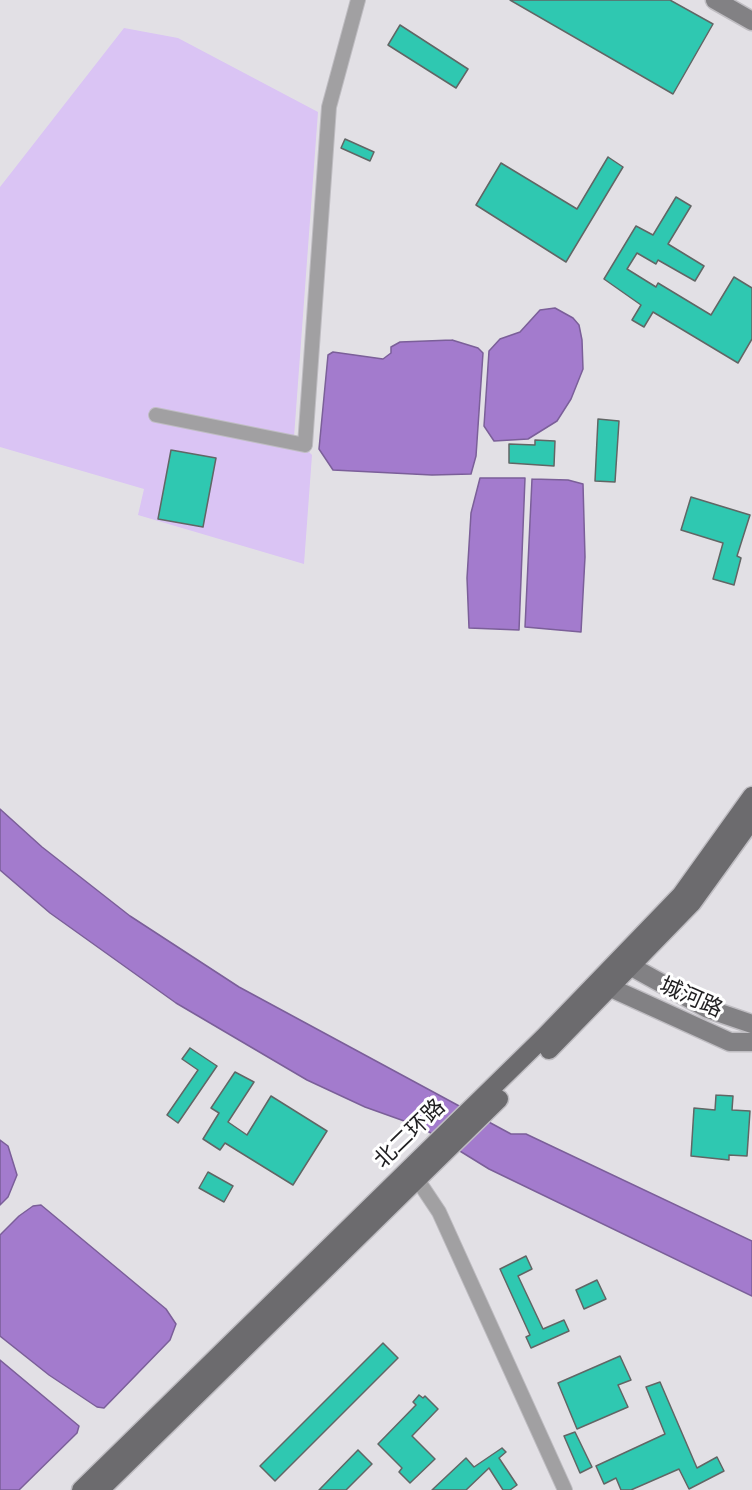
<!DOCTYPE html>
<html>
<head>
<meta charset="utf-8">
<style>
	body { margin:0 }
	canvas { display:block; background:#e2e0e5 }
</style>
</head>
<body>
<canvas width="752" height="1490"></canvas>
<script>
const ctx = document.querySelector('canvas').getContext('2d');
ctx.lineJoin = 'round';
function fill(path, color) { ctx.fillStyle = color; ctx.fill(path, 'evenodd'); }
const shape = rows => new Path2D(rows.map(r => 'M' + r).join(''));
function strokePath(path, color, width, dash) { ctx.strokeStyle = color; ctx.lineWidth = width; ctx.lineCap = dash ? 'butt' : 'round'; ctx.setLineDash(dash || []); ctx.stroke(path); }
function label(font, color, halo, rows, align = 'center') {
  ctx.font = font + ' "Zilla Slab","Noto Sans SC",serif'; ctx.lineWidth = 6; ctx.setLineDash([]); ctx.textBaseline = 'middle'; ctx.strokeStyle = halo; ctx.fillStyle = color; for (const [text, x, y, turn = 0] of rows) {
    ctx.save(); ctx.translate(x, y); ctx.rotate((+turn || 0) * Math.PI / 180); ctx.textAlign = isNaN(turn) ? turn : align; if (halo) ctx.strokeText(text, 0, 0); ctx.fillText(text, 0, 0); ctx.restore();
  }
}
const green = shape([
	[124,28,178,38,318,112,294,437,312,455,304,564,138,515,144,489,0,447,0,187]
]);
const water = shape([
	[555,308,573,318,579,325,582,340,583,369,571,399,557,421,528,439,494,441,484,426,489,351,500,339,520,332,540,310,555,308],
	[452,340,478,348,483,353,476,456,471,474,432,475,333,470,319,449,328,355,333,352,383,359,391,353,391,347,400,342,452,340],
	[480,478,525,478,519,630,469,628,467,578,471,513,480,478],
	[532,479,568,480,583,484,585,557,581,632,525,627,532,479],
	[0,809,42,847,130,916,239,987,511,1134,526,1134,752,1241,752,1296,489,1169,421,1127,365,1107,307,1080,176,1003,50,913,0,870,0,809],
	[0,1140,8,1146,17,1175,8,1197,0,1205,0,1140],
	[41,1205,166,1309,176,1324,170,1340,104,1408,97,1407,49,1375,0,1336,0,1235,19,1216,33,1206,41,1205],
	[0,1360,79,1426,77,1433,19,1490,0,1490,0,1360]
]);
const building = shape([
	[510,0,670,0,713,24,673,94,510,0],
	[400,25,468,69,456,88,388,45,400,25],
	[345,139,374,152,370,161,341,148,345,139],
	[608,157,623,167,566,262,476,205,501,163,577,209,608,157],
	[676,197,691,206,668,244,704,266,695,281,658,260,656,264,637,253,627,269,656,287,658,283,711,315,734,277,752,288,752,339,738,363,653,312,644,327,632,320,641,305,604,279,636,226,653,235,676,197],
	[598,419,619,421,615,482,595,481,598,419],
	[535,440,555,441,554,466,509,463,509,444,535,445,535,440],
	[171,450,216,458,203,527,158,519,171,450],
	[691,497,750,515,737,556,741,558,734,585,713,579,723,543,681,530,691,497],
	[190,1048,217,1066,178,1123,167,1115,198,1070,182,1059,190,1048],
	[235,1072,254,1082,228,1122,247,1135,271,1096,327,1131,293,1185,225,1143,220,1150,203,1139,219,1113,211,1108,235,1072],
	[716,1095,733,1096,732,1110,750,1111,747,1156,729,1155,729,1160,691,1156,694,1108,715,1110,716,1095],
	[208,1172,233,1186,224,1202,199,1188,208,1172],
	[526,1256,532,1269,518,1276,543,1329,564,1320,569,1331,531,1348,526,1337,530,1335,500,1269,526,1256],
	[597,1280,606,1299,584,1309,576,1290,597,1280],
	[383,1343,398,1358,275,1481,260,1466,383,1343],
	[620,1356,631,1380,618,1385,628,1407,577,1429,558,1383,620,1356],
	[660,1382,697,1468,717,1457,724,1471,689,1489,679,1469,631,1490,621,1490,616,1478,604,1484,596,1466,665,1434,646,1387,660,1382],
	[419,1395,423,1398,425,1396,438,1409,412,1436,435,1459,410,1483,399,1472,402,1468,378,1444,416,1405,413,1402,419,1395],
	[575,1432,592,1467,580,1473,564,1436,575,1432],
	[502,1448,506,1452,499,1458,517,1485,510,1490,503,1490,489,1468,466,1490,432,1490,466,1458,474,1467,502,1448],
	[358,1450,372,1464,346,1490,319,1490,358,1450]
]);
const street = shape([
	[156,415,305,445,329,107,358,0],
	[417,1179,439,1212,565,1490]
]);
const secondary = shape([
	[715,0,752,21],
	[632,967,708,1009,752,1024],
	[611,988,730,1042,752,1042]
]);
const primary = shape([
	[549,1050,692,903,752,820],
	[81,1490,543,1038,681,895,752,796],
	[100,1490,499,1099]
]);
const streetNames = [
	["城河路",691,998,24],
	["北二环路",410,1134,-44]
];
fill(green, '#dac4f4');
fill(water, '#a37bcd');
strokePath(water, '#7b5f99', 1.5);
fill(building, '#2fc8b1');
strokePath(building, '#616665', 1.5);
strokePath(street, '#bfbdc2', 16);
strokePath(secondary, '#bfbdc2', 21);
strokePath(primary, '#bfbdc2', 21);
strokePath(street, '#a1a0a2', 14);
strokePath(secondary, '#828184', 18);
strokePath(primary, '#6c6b6e', 18);
label('22px', '#1f1e20', '#fff', streetNames);
</script>
</body>
</html>
